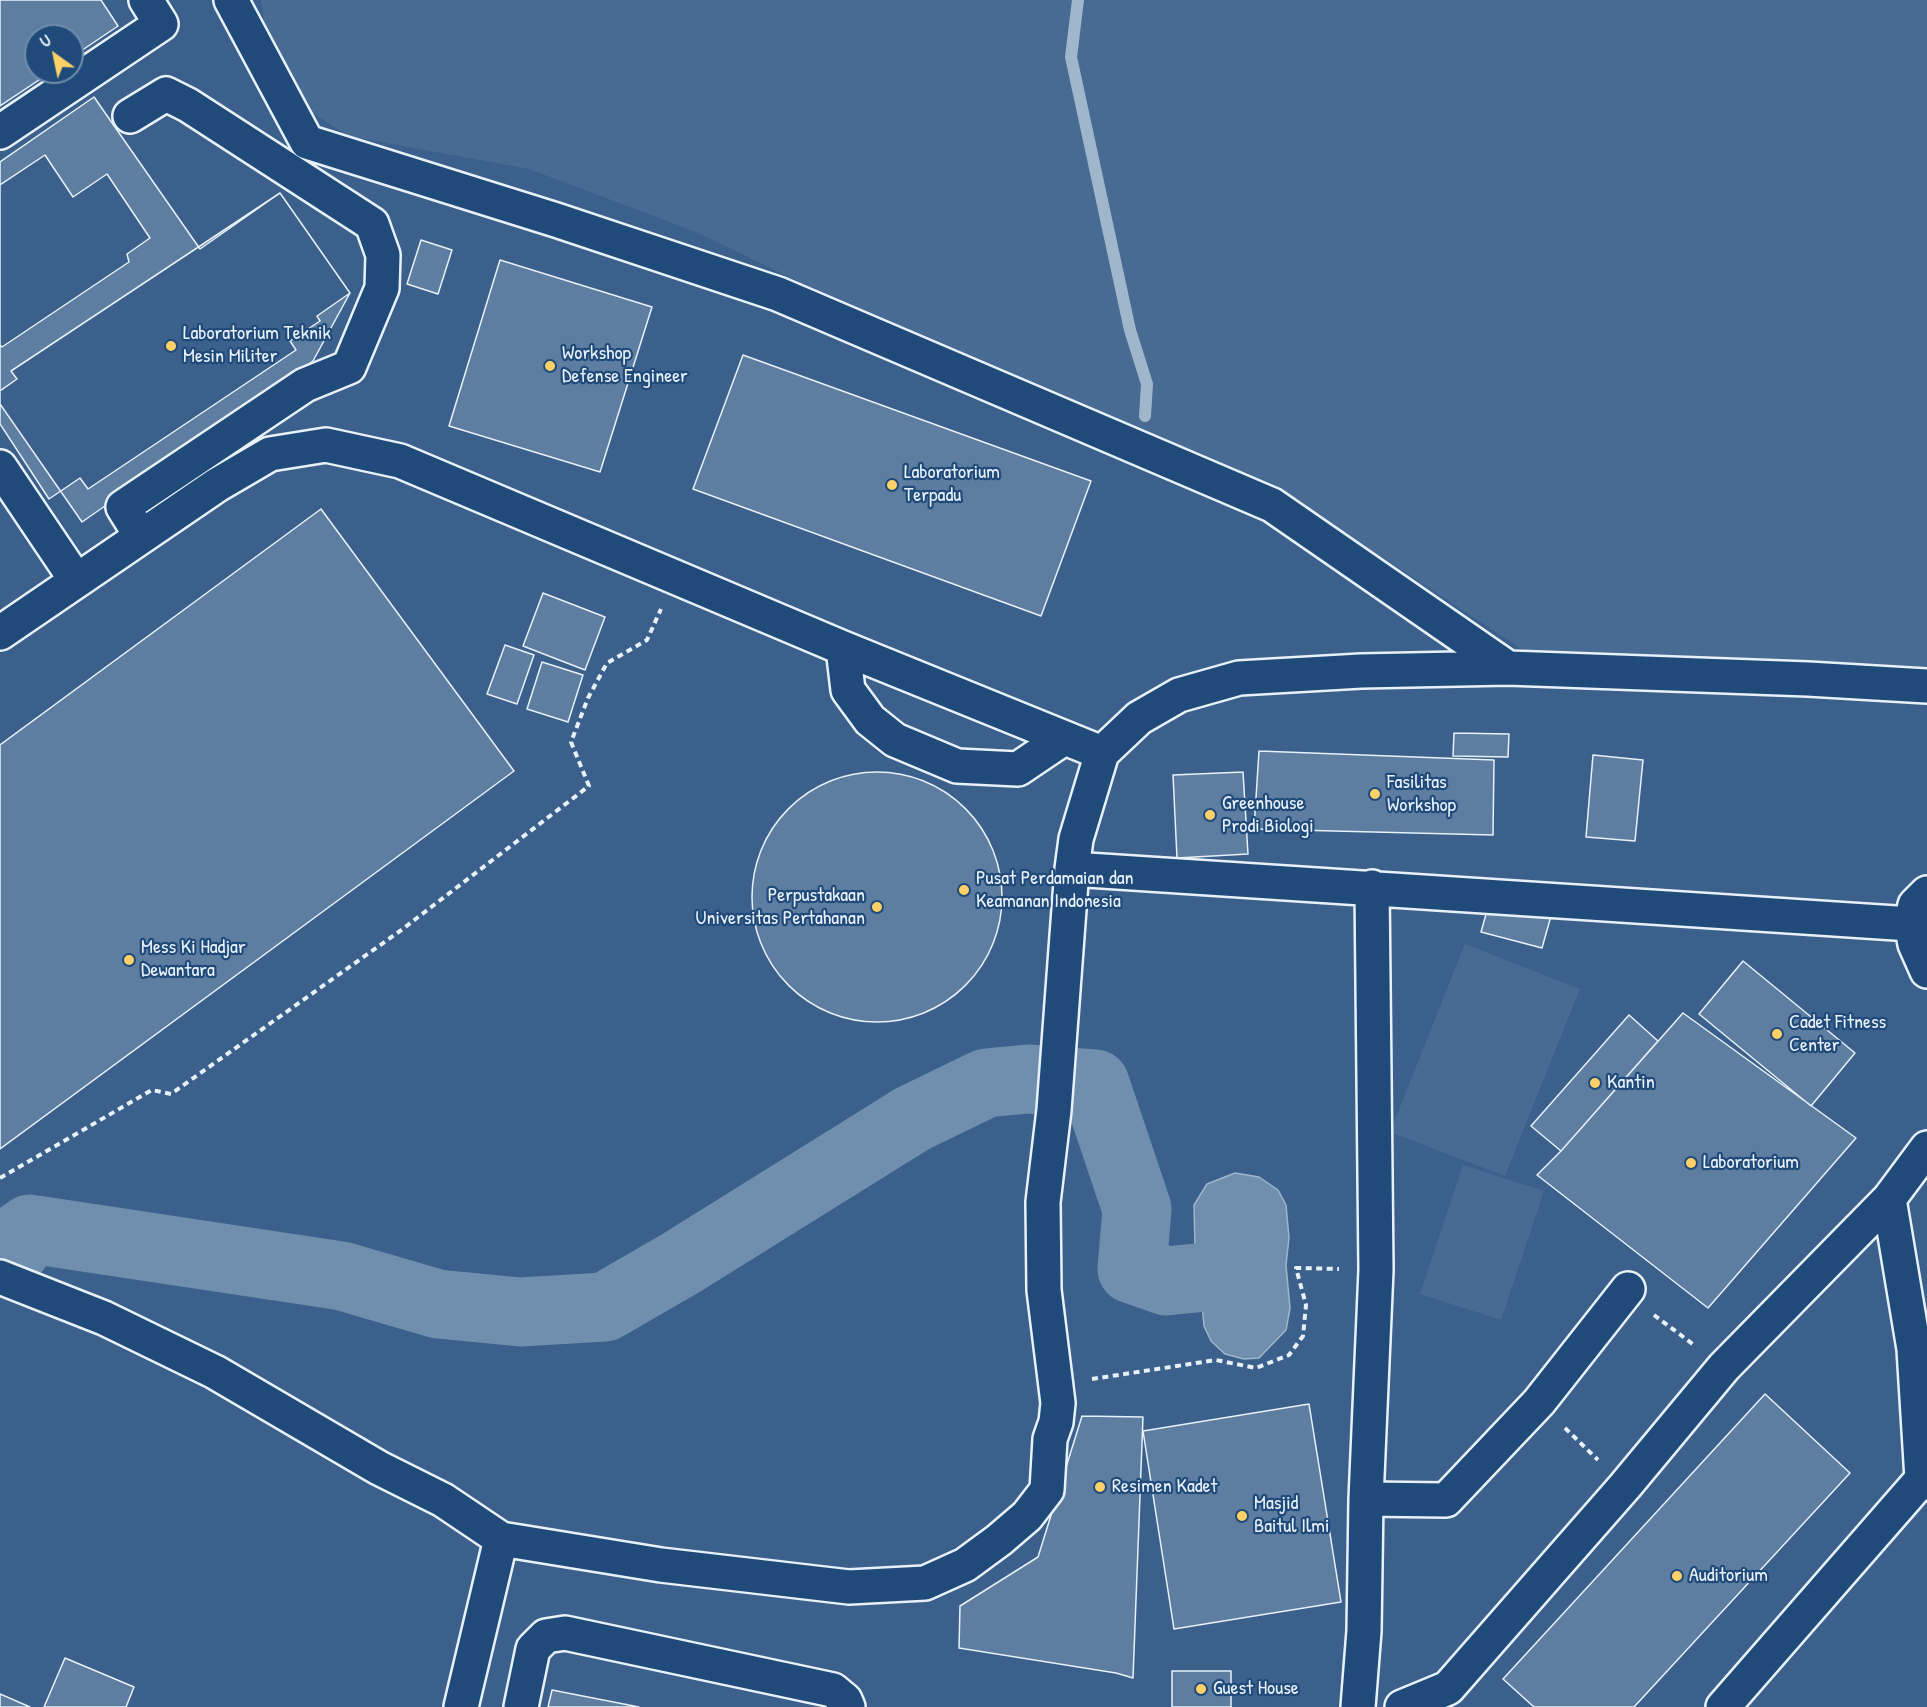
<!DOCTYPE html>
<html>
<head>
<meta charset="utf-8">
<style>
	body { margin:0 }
	#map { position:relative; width:1927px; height:1707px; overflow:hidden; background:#2b5482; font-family:"Patrick Hand",sans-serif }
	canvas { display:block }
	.north { position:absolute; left:24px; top:24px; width:60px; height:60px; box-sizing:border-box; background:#1f4a7a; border:2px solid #6f8dac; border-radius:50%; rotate:327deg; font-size:16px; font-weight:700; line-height:24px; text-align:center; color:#e8f1f8 }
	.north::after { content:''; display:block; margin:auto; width:21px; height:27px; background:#ffd166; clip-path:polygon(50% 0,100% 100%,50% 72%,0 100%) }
</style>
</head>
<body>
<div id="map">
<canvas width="1927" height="1707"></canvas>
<div class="north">U</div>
</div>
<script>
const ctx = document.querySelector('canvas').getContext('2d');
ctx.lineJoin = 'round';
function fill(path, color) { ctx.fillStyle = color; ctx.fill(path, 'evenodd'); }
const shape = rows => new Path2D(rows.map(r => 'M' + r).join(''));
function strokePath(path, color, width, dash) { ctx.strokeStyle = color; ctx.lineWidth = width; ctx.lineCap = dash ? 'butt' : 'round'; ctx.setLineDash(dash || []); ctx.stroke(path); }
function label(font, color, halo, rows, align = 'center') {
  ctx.font = font + ' "Patrick Hand",sans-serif'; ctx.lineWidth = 4.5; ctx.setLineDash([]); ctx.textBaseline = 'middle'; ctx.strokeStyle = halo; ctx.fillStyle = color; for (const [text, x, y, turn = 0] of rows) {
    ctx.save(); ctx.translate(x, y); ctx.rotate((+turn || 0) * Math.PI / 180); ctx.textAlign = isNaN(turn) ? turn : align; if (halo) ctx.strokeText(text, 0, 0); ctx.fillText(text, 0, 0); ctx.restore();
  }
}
const built = shape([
	[0,0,1927,0,1927,1707,0,1707],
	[36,36,72,36,72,72,36,72]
]);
const green = shape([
	[261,0,1927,0,1927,668,1886,674,1535,658,1376,553,1239,482,957,358,696,232,529,169,348,136,305,108,267,43],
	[1465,944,1580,989,1505,1176,1390,1132],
	[1463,1165,1544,1191,1501,1320,1420,1294]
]);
const water = shape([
	[1235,1173,1259,1177,1278,1190,1286,1205,1289,1238,1286,1265,1290,1308,1286,1330,1259,1358,1244,1359,1225,1354,1211,1341,1204,1326,1202,1303,1196,1291,1194,1205,1207,1184,1235,1173]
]);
const stream = shape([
	[1078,0,1071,57,1130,330,1147,384,1145,416]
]);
const river = shape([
	[0,1245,16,1249,20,1236,30,1229,342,1276,438,1304,520,1312,605,1307,681,1263,912,1119,986,1083,1028,1079,1095,1084,1137,1209,1132,1269,1166,1281,1196,1278]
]);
const building = shape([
	[0,0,101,0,118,26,72,57,72,36,36,36,36,72,51,72,0,106,0,0],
	[94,97,200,249,280,193,350,293,313,361,82,522,0,404,0,162,94,97],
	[45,155,73,197,107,174,150,238,127,254,129,262,2,347,0,345,0,185,45,155],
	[280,193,350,293,317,316,320,321,290,341,296,350,88,489,80,478,49,499,0,424,0,391,17,379,11,371,280,193],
	[421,240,452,250,438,294,407,284,421,240],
	[500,260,652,307,600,472,449,426,500,260],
	[743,355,1091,481,1041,616,693,489,743,355],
	[321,509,514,771,0,1149,0,745,321,509],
	[543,593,605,617,585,670,523,646,543,593],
	[505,645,534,655,517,704,487,694,505,645],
	[542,662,583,675,568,722,527,709,542,662],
	[1454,733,1509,734,1508,757,1453,756,1454,733],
	[1259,751,1494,760,1493,835,1254,829,1259,751],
	[1593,755,1643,760,1635,841,1586,837,1593,755],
	'752 897a125 125 0 1 1 250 0a125 125 0 1 1-250 0Z',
	[1243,772,1248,854,1177,858,1173,775,1243,772],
	[1490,900,1551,916,1542,948,1481,932,1490,900],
	[1743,961,1855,1053,1811,1106,1699,1014,1743,961],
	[1683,1013,1856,1138,1708,1308,1537,1175,1561,1151,1683,1013],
	[1629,1015,1658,1041,1561,1151,1531,1126,1629,1015],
	[1765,1394,1850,1473,1634,1707,1534,1707,1503,1679,1765,1394],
	[1309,1404,1341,1602,1174,1629,1143,1431,1309,1404],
	[1082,1416,1143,1417,1133,1678,1116,1673,959,1648,960,1606,1038,1557,1082,1416],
	[65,1658,134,1687,126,1707,44,1707,65,1658],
	[1172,1671,1231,1671,1231,1707,1172,1707,1172,1671],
	[552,1690,639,1707,548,1707,552,1690],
	[0,1694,30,1707,0,1707,0,1694]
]);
const path = shape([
	[0,1178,152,1090,171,1094,400,931,589,786,571,742,588,698,607,663,647,640,661,609],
	[1654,1315,1694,1345],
	[1092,1379,1216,1360,1256,1368,1289,1355,1303,1336,1306,1305,1296,1268,1339,1269],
	[1565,1428,1598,1460]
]);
const minor = shape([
	[231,0,307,142,556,220,778,294,1272,505,1508,668],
	[130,116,166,94,188,105,372,224,383,255,382,288,349,367,305,385,123,507,141,536],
	[0,132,161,24,146,0],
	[0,467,76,580],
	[0,633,217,485,270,454,326,445,400,461,843,648,1102,753],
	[843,648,848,690,870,720,895,740,957,766,1018,769,1064,738],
	[1072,869,1911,924],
	[1927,893,1915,905,1911,924,1915,944,1927,971],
	[1889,1199,1914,1349,1922,1479,1927,1483],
	[0,1277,104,1318,215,1372,379,1468,443,1500,501,1539,661,1565,849,1587,925,1583,965,1565,999,1540,1027,1516,1047,1490,1050,1439,1056,1422,1058,1403,1044,1290,1043,1202,1054,1110,1072,869,1076,839,1102,753,1139,718,1179,695,1239,678,1361,671,1508,668,1808,679,1927,686],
	[1366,1499,1446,1500,1539,1402,1628,1289],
	[461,1707,501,1539],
	[521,1707,533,1649,546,1636,565,1633,833,1690,845,1700,848,1707],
	[1358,1707,1364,1631,1366,1499,1376,1270,1372,887],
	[1402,1707,1448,1688,1625,1486,1724,1367,1889,1199,1927,1148],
	[1723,1707,1922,1479,1927,1477]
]);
const markers = [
	[171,346,6,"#ffd166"],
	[550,366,6,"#ffd166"],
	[892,485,6,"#ffd166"],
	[1375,794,6,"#ffd166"],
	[1210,815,6,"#ffd166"],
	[964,890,6,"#ffd166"],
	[877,907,6,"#ffd166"],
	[129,960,6,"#ffd166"],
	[1777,1034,6,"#ffd166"],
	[1595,1083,6,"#ffd166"],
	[1691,1163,6,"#ffd166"],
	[1100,1487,6,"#ffd166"],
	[1242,1516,6,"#ffd166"],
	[1677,1576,6,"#ffd166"],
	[1201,1689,6,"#ffd166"]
];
const poiNames = [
	["Laboratorium Teknik",183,334],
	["Mesin Militer",183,357],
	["Workshop",562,354],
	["Defense Engineer",562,377],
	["Laboratorium",904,473],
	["Terpadu",904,496],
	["Fasilitas",1387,783],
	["Workshop",1387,806],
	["Greenhouse",1222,804],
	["Prodi Biologi",1222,827],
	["Pusat Perdamaian dan",976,879],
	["Keamanan Indonesia",976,902],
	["Perpustakaan",865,896,"right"],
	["Universitas Pertahanan",865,919,"right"],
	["Mess Ki Hadjar",141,948],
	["Dewantara",141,971],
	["Cadet Fitness",1789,1023],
	["Center",1789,1046],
	["Kantin",1607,1083],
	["Laboratorium",1703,1163],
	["Resimen Kadet",1112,1487],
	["Masjid",1254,1504],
	["Baitul Ilmi",1254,1527],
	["Auditorium",1689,1576],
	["Guest House",1213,1689]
];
fill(built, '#3a608b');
fill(green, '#476b93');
fill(water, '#708ead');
strokePath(water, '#a0b6cb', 1.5);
strokePath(stream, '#a0b6cb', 12);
strokePath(river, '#708ead', 69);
fill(building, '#5d7da1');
strokePath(building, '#e8f1f8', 1.5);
strokePath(minor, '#e8f1f8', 38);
strokePath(path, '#e8f1f8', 4, [6, 4.5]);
strokePath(minor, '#1f4a7a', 33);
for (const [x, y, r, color] of markers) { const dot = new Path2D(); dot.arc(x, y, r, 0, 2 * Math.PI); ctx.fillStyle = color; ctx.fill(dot); strokePath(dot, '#1f4a7a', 2); }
label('20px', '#e8f1f8', '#1f4a7a', poiNames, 'left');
</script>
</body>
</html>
